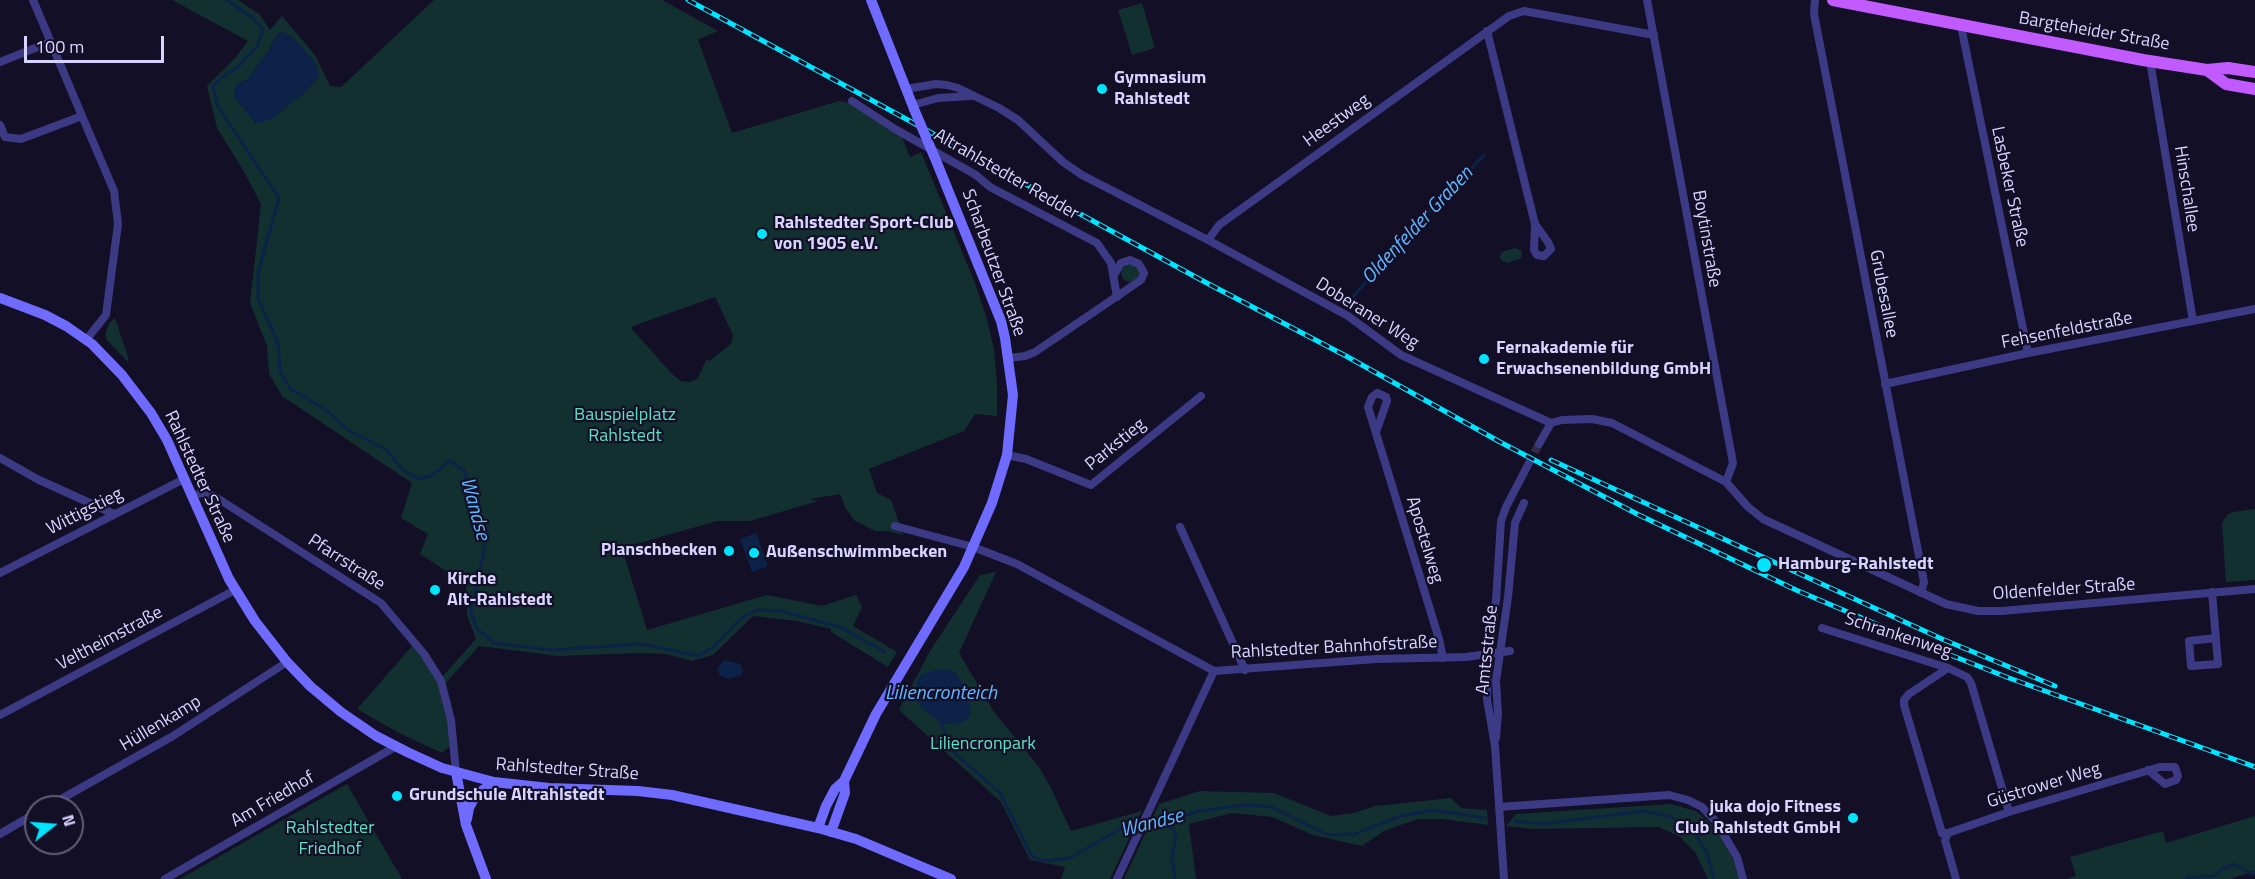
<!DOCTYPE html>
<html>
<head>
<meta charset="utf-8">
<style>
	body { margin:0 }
	#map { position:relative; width:2255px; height:879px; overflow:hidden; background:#130f26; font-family:"Titillium Web",sans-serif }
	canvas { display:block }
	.north { position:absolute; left:24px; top:795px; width:60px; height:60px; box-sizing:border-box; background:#130f26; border:2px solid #625e7d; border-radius:50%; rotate:73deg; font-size:16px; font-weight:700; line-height:24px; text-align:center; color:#d9d4ff }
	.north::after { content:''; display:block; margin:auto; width:21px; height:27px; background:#00e5ff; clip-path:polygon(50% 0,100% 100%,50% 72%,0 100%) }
	.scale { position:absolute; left:24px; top:36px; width:140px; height:27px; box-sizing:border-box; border:3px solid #d9d4ff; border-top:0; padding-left:8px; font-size:18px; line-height:21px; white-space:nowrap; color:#d9d4ff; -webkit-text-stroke:4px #130f26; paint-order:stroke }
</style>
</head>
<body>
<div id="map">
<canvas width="2255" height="879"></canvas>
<div class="north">N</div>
<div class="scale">100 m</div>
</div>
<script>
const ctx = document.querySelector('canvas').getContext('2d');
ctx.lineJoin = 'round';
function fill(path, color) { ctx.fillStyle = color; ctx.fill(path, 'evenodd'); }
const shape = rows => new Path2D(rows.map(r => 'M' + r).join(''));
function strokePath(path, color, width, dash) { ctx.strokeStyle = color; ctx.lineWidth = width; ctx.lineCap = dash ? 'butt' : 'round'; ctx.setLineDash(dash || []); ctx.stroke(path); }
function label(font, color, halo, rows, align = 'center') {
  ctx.font = font + ' "Titillium Web",sans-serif'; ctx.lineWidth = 4.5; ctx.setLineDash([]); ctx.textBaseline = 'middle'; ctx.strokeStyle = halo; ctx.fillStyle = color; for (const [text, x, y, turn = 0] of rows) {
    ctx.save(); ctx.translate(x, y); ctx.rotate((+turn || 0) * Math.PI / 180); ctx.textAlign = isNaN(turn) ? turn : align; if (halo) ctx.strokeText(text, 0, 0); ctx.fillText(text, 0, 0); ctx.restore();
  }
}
const green = shape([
	[172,0,238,0,259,14,270,30,282,16,315,55,330,86,341,87,434,0,662,0,718,31,698,40,732,133,839,101,850,103,902,137,910,157,921,152,975,283,987,319,994,349,997,383,997,416,975,414,964,431,869,469,877,493,891,500,903,535,887,531,875,531,855,521,846,509,840,494,810,499,818,501,750,521,717,521,622,548,647,630,767,595,822,606,856,595,862,607,853,626,897,652,888,667,831,632,831,629,797,621,753,616,713,655,692,661,666,654,639,653,559,656,479,646,446,683,442,677,476,639,467,615,466,584,420,554,428,534,401,518,412,483,282,396,269,374,267,346,250,303,261,204,243,170,217,128,207,86,235,58,248,41],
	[274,39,305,92,290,103,240,105,236,99,234,90,239,83,247,80,270,49],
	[715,297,733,335,731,344,709,361,707,359,697,379,689,382,681,381,673,375,631,328,633,326],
	[1142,3,1155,48,1132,55,1118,10],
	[1515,248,1521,250,1522,255,1520,259,1507,263,1501,260,1500,256,1502,252],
	'1121 273a9 9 0 1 1 18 0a9 9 0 1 1-18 0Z',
	[115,318,129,360,128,362,106,339,106,332,109,323],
	[2255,509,2255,580,2226,582,2222,523,2228,514,2233,512],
	[996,572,959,653,994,712,1039,767,1051,788,1071,831,1142,811,1110,879,1061,879,1065,867,1030,860,1001,802,899,710,930,651,980,575],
	[413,645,438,681,450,730,450,746,442,753,399,733,357,709],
	[347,784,402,879,180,879,274,825],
	[1200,791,1274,793,1331,816,1354,813,1375,806,1451,798,1461,808,1487,810,1488,825,1442,819,1418,819,1384,831,1362,846,1313,835,1272,817,1232,813,1189,824,1196,879,1124,879,1159,804],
	[1670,804,1696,811,1713,826,1725,842,1734,861,1739,879,1708,879,1695,852,1680,837,1659,827,1532,829,1506,826,1516,814],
	[2255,816,2255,871,2230,879,2067,879,2076,876,2070,857,2163,831,2166,843]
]);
const water = shape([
	[281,31,294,38,315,62,320,76,305,92,272,119,256,124,236,99,234,90,239,83,247,80,270,49,274,39],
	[756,533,768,566,752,572,740,539],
	[724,660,741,664,743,672,741,675,729,679,720,676,717,669],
	[939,669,946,669,956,673,964,685,971,714,965,721,954,724,942,724,921,707,913,693,920,675]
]);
const stream = shape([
	[227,0,253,18,263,30,257,47,237,68,221,78,213,87,217,105,279,198,258,273,258,298,278,343,280,372,291,389,326,410,348,430,387,450,403,470,418,479,431,476,450,461,464,470,485,546,471,611,477,629,494,643,551,650,642,644,699,656,714,647,741,618,757,610,781,611,840,627,885,652],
	[1352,298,1400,242,1484,155],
	[941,721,949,748,1000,793,1030,853,1036,859,1049,861,1070,858,1122,828,1171,820,1200,811,1245,805,1272,807,1328,835,1355,834,1401,816,1434,810,1485,818],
	[1515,821,1544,824,1643,811,1669,816,1682,823,1695,834,1707,853,1714,879],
	[1162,822,1174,830,1176,836,1172,857,1175,879],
	[2186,879,2188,877,2215,876,2222,869,2234,864,2252,874,2255,873]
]);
const streetTunnel = shape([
	[1529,463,1539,444]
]);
const street = shape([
	[33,0,82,116],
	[1647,0,1733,463,1726,482],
	[1815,0,1814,14,1924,582,1921,593],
	[1961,26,2028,353],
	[1487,31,1535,224,1534,250,1537,255,1544,256,1551,249,1548,242,1535,224],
	[2150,61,2193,321],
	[0,62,50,42],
	[906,89,936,84,947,85,958,88,999,108,1018,120,1063,162,1082,175,1208,240,1348,316,1401,355,1551,423,1562,420,1592,419,1612,423,1726,482,1748,507,1763,519,1946,604,1978,611,2002,611,2255,589],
	[852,101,895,129,976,175,990,187,1097,243,1111,263,1117,297],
	[913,105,938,98,971,96],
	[0,125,5,137,21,139,82,116,114,191,118,224,106,315,86,340],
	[1208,240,1219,225,1509,16,1524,11,1654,35],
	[1009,358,1025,356,1035,352,1141,280,1144,273,1139,264,1130,260,1121,263,1114,275],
	[1885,384,2028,353,2255,309],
	[1376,432,1387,401,1386,397,1377,393,1372,397,1368,407,1439,639,1443,658],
	[1539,444,1551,423],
	[1007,455,1026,459,1091,485,1201,396],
	[0,458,37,479,114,514],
	[192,496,202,493,214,496,381,603,424,654,441,681,451,720,456,772],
	[895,526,973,547,1017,564,1214,671,1376,659,1466,657,1510,651],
	[1180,527,1245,670],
	[0,573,184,479],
	[2212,592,2218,664,2191,666,2189,641,2216,638],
	[1822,628,1948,668,1967,677,1971,683,2009,812],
	[0,715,235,590],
	[1496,738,1498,714,1496,681,1508,597,1515,523,1524,503],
	[47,807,173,736,287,662],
	[1499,807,1669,795,1688,800,1702,807,1717,823,1737,857,1743,879],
	[1948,833,2009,812,2160,767,2175,767,2178,776,2176,780,2165,784,2148,770],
	[1948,833,1942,833,1904,705,1904,700,1909,694,1948,668],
	[1948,833,1945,840,1956,879],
	[0,834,36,813],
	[165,879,395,747],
	[1117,879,1214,671],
	[1504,879,1495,746,1487,699,1488,654,1496,601,1501,521,1506,507,1529,463]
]);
const secondary = shape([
	[871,0,914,109],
	[0,298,45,315,66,326,92,344,122,375,151,413,167,440,229,579,255,621,287,662,310,686,341,712,376,736,407,752,442,768,494,782,549,788,638,791,672,795,818,828,856,839,951,879],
	[456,772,466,825,486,879],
	[467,819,469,808,476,795,494,782],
	[818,828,826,806,835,789,844,781,876,714,964,567,992,503,1007,455,1013,395,1005,338,1001,321,937,163],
	[831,832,845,793,844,781]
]);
const primary = shape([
	[1833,0,2143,60,2207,70,2228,68,2255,72],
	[2207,70,2226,84,2255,89]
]);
const rail = shape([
	[688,0,1203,281,1346,356,1500,442,1637,514,1796,590,1935,649,2009,678,2255,767],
	[1551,460,1942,639,2055,686]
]);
const secondaryBridge = shape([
	[914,109,937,163]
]);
const markers = [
	[1102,89,6,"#00e5ff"],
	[762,234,6,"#00e5ff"],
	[1484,359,6,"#00e5ff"],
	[729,551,6,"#00e5ff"],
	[754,553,6,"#00e5ff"],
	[1764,565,8,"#00e5ff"],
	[435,590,6,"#00e5ff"],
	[397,796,6,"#00e5ff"],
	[1853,818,6,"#00e5ff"]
];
const streetNames = [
	["Bargteheider Straße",2094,32,10],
	["Heestweg",1337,121,-36],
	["Altrahlstedter Redder",1006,175,30],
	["Lasbeker Straße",2009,187,78],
	["Hinschallee",2186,189,81],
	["Boytinstraße",1706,239,80],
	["Scharbeutzer Straße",993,263,70],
	["Grubesallee",1883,294,79],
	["Doberaner Weg",1367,314,32],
	["Fehsenfeldstraße",2067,331,-11],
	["Parkstieg",1116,445,-39],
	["Rahlstedter Straße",199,477,65],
	["Wittigstieg",85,512,-27],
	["Apostelweg",1424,540,73],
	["Pfarrstraße",346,563,33],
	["Oldenfelder Straße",2064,590,-4],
	["Schrankenweg",1898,636,18],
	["Veltheimstraße",110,639,-28],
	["Rahlstedter Bahnhofstraße",1334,648,-3],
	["Amtsstraße",1488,650,-84],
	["Hüllenkamp",161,724,-31],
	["Rahlstedter Straße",567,770,4],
	["Güstrower Weg",2044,786,-17],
	["Am Friedhof",273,800,-30]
];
const poiNames = [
	["Gymnasium",1114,79],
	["Rahlstedt",1114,100],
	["Rahlstedter Sport-Club",774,224],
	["von 1905 e.V.",774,245],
	["Fernakademie für",1496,349],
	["Erwachsenenbildung GmbH",1496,370],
	["Planschbecken",717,551,"right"],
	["Außenschwimmbecken",766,553],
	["Hamburg-Rahlstedt",1778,565],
	["Kirche",447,580],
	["Alt-Rahlstedt",447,601],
	["Grundschule Altrahlstedt",409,796],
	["juka dojo Fitness",1841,808,"right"],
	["Club Rahlstedt GmbH",1841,829,"right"]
];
const parkNames = [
	["Bauspielplatz",625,416],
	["Rahlstedt",625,437],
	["Liliencronpark",983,745],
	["Rahlstedter",330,829],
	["Friedhof",330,850]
];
const waterNames = [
	["Oldenfelder Graben",1418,226,-47],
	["Wandse",474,509,75],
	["Liliencronteich",941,694],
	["Wandse",1152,824,-14]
];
fill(green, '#12302f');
fill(water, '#0c2248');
strokePath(stream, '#0c2248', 3);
strokePath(streetTunnel, '#312d47', 8, [8, 4]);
strokePath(street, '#3d3a85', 8);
strokePath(secondary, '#6f6bff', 10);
strokePath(primary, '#c25bff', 12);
strokePath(rail, '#00e5ff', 5);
strokePath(rail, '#130f26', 3, [9]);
strokePath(secondaryBridge, '#6f6bff', 10);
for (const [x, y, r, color] of markers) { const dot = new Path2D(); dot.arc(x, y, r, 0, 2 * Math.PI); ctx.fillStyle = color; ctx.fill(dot); strokePath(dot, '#130f26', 2); }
label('18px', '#d9d4ff', '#130f26', streetNames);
label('bold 18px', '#d9d4ff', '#130f26', poiNames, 'left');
label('18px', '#5fe0c0', '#130f26', parkNames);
label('italic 20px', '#62b6ff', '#130f26', waterNames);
</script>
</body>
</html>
